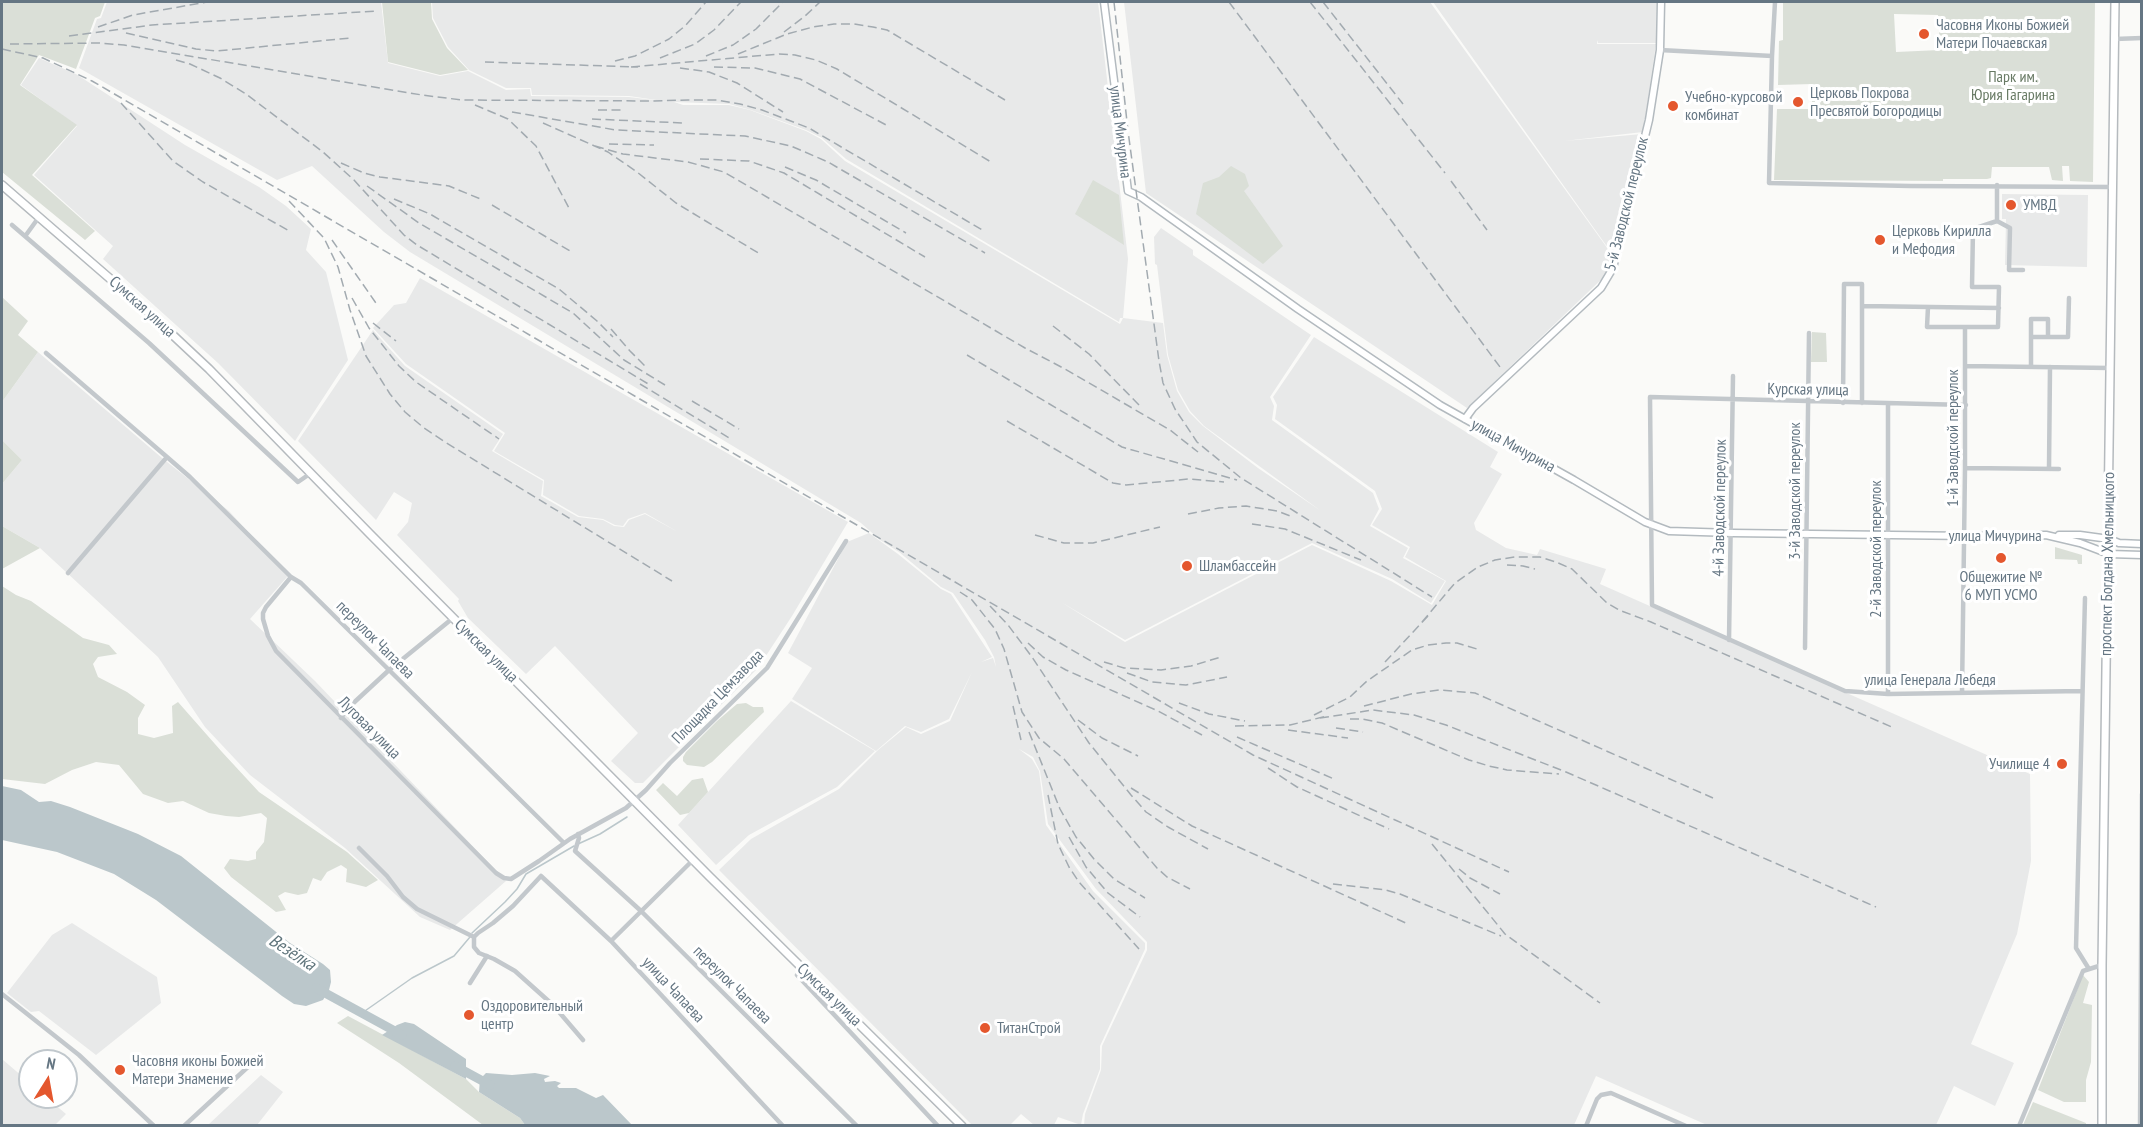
<!DOCTYPE html>
<html>
<head>
<meta charset="utf-8">
<style>
	body { margin:0 }
	#map { position:relative; width:2143px; height:1127px; overflow:hidden; background:#fafaf8; font-family:"PT Sans Narrow",sans-serif }
	canvas { display:block }
	.frame { position:absolute; inset:0; border:3px solid #657683; pointer-events:none }
	.north { position:absolute; left:18px; top:1049px; width:60px; height:60px; box-sizing:border-box; background:#fff; border:2px solid #c1c8cd; border-radius:50%; rotate:11deg; font-size:16px; font-weight:700; line-height:24px; text-align:center; color:#657683 }
	.north::after { content:''; display:block; margin:auto; width:21px; height:27px; background:#e4572e; clip-path:polygon(50% 0,100% 100%,50% 72%,0 100%) }
</style>
</head>
<body>
<div id="map">
<canvas width="2143" height="1127"></canvas>
<div class="frame"></div>
<div class="north">N</div>
</div>
<script>
const ctx = document.querySelector('canvas').getContext('2d');
ctx.lineJoin = 'round';
function fill(path, color) { ctx.fillStyle = color; ctx.fill(path, 'evenodd'); }
const shape = rows => new Path2D(rows.map(r => 'M' + r).join(''));
function strokePath(path, color, width, dash) { ctx.strokeStyle = color; ctx.lineWidth = width; ctx.lineCap = dash ? 'butt' : 'round'; ctx.setLineDash(dash || []); ctx.stroke(path); }
function label(font, color, halo, rows, align = 'center') {
  ctx.font = font + ' "PT Sans Narrow",sans-serif'; ctx.lineWidth = 6; ctx.setLineDash([]); ctx.textBaseline = 'middle'; ctx.strokeStyle = halo; ctx.fillStyle = color; for (const [text, x, y, turn = 0] of rows) {
    ctx.save(); ctx.translate(x, y); ctx.rotate((+turn || 0) * Math.PI / 180); ctx.textAlign = isNaN(turn) ? turn : align; if (halo) ctx.strokeText(text, 0, 0); ctx.fillText(text, 0, 0); ctx.restore();
  }
}
const built = shape([
	[107,2,381,2,388,63,440,76,468,71,506,90,530,89,531,96,629,97,670,102,629,96,532,95,531,88,506,88,469,70,448,47,433,18,432,2,1098,2,1128,259,1123,318,1120,318,1119,322,846,159,822,138,806,130,751,110,729,104,674,102,683,105,729,105,750,110,806,131,821,139,845,161,1120,324,1123,318,1163,323,1167,355,1177,391,1189,412,1203,426,1258,468,1321,511,1204,426,1190,411,1178,390,1168,355,1157,265,1155,264,1154,237,1161,228,1193,250,1193,255,1311,335,1270,397,1274,406,1272,420,1373,493,1379,509,1370,526,1408,548,1403,558,1445,581,1431,603,1392,579,1312,543,1125,640,1061,602,1125,642,1312,545,1391,581,1432,605,1446,581,1405,557,1410,547,1372,525,1382,509,1375,491,1275,419,1277,405,1273,397,1314,337,1498,452,1490,467,1502,474,1474,523,1476,530,1506,548,1537,555,1540,549,1606,569,1600,584,2030,774,2031,861,2017,934,1971,1044,2014,1063,1995,1106,1954,1086,1936,1125,1707,1125,1596,1076,1574,1125,1084,1125,1085,1114,1101,1070,1102,1046,1147,950,1147,942,1096,889,1048,824,1040,771,1033,757,1019,749,1032,759,1039,771,1046,825,1093,891,1145,943,1145,949,1100,1046,1100,1069,1083,1114,1081,1125,1058,1117,1054,1125,1034,1125,1021,1114,1010,1125,972,1125,719,870,751,839,839,789,878,750,906,727,921,734,950,721,972,672,949,719,921,732,905,726,876,751,792,699,812,668,788,653,847,542,869,533,898,554,941,589,951,594,992,657,981,662,993,658,996,667,994,657,985,640,953,593,941,587,899,552,880,540,861,523,410,252,384,232,312,166,277,180,79,68,97,19,101,18],
	[1124,2,1430,2,1613,256,1607,274,1467,408,1146,193],
	[1433,2,1657,2,1656,43,1598,43,1597,40,1597,44,1656,44,1643,132,1564,141,1642,134,1613,255],
	[39,58,76,74,185,145,259,187,286,206,311,229,306,250,326,272,348,360,295,441,218,363,103,259,113,246,34,175,77,126,21,85],
	[2002,194,2088,195,2087,267,2005,265,2006,219,2002,219],
	[420,278,848,522,792,616,758,668,643,783,635,783,611,761,638,733,555,646,526,674,468,618,458,601,459,599,397,535,408,522,412,503,394,492,376,520,298,441,373,330,405,366,503,434,492,451,543,481,541,496,578,517,603,520,614,526,624,527,629,520,645,514,678,532,645,513,628,519,623,526,615,525,603,519,579,516,543,495,544,480,494,451,505,433,406,364,373,328,394,305,406,303],
	[38,352,162,458,229,511,288,576,250,619,315,681,506,881,450,930,420,917,345,848,250,775,205,727,158,657,40,548,2,526,2,484,22,460,2,440,2,402],
	[791,701,875,751,837,787,749,835,716,865,678,825],
	[72,923,157,977,161,1003,96,1055,39,1011,31,1012,7,993,52,935],
	[2,1059,30,1083,30,1097,46,1097,66,1114,55,1125,2,1125],
	[261,1075,283,1092,257,1125,208,1125]
]);
const green = shape([
	[2,2,105,2,100,16,95,18,76,69,39,55,20,85,77,125,32,175,95,231,85,240,2,172],
	[382,2,431,2,432,19,447,48,468,70,440,75,388,62],
	[1783,2,2095,2,2093,182,2070,181,2069,166,2062,166,2063,181,2052,180,2049,167,1992,167,1991,178,1987,179,1943,179,1943,181,1774,180,1777,109,1812,109,1812,84,1778,85,1779,41,1783,40],
	[1894,14,1938,15,1940,50,1896,52],
	[1231,166,1245,174,1249,186,1244,191,1283,246,1263,264,1196,214,1203,183,1219,177],
	[1093,180,1119,195,1124,245,1075,214],
	[2,297,28,321,18,335,38,352,2,402],
	[1812,332,1826,333,1827,362,1811,362],
	[2,440,22,460,2,484],
	[2,526,40,548,2,569],
	[2055,547,2082,555,2082,564,2078,564,2077,560,2055,559],
	[2,586,16,595,31,601,83,638,109,645,117,654,98,657,93,664,98,677,127,692,145,705,138,718,138,734,154,738,173,733,172,706,178,702,222,752,259,792,347,852,378,880,366,887,346,882,347,869,341,865,327,872,321,881,313,878,307,893,298,895,285,892,278,896,286,910,276,912,231,877,224,868,230,859,248,861,256,859,256,852,264,842,267,818,261,813,239,817,226,816,209,813,183,801,168,803,143,794,119,765,96,762,72,770,45,784,2,779],
	[746,703,753,707,763,707,764,712,712,762,704,767,687,765,683,761,683,757,686,752,717,721,737,704],
	[703,778,708,792,689,813,680,815,656,790,663,783,677,796,692,780],
	[2083,975,2089,982,2083,1003,2092,1005,2091,1062,2086,1080,2086,1102,2064,1102,2038,1090],
	[348,1016,466,1079,479,1092,520,1118,525,1125,483,1125,399,1063,337,1023],
	[2033,1102,2086,1123,2086,1125,2023,1125]
]);
const water = shape([
	[2,786,21,790,39,802,51,801,70,807,138,834,181,856,290,943,323,964,330,970,331,982,329,990,323,1000,306,1006,294,1004,282,996,156,900,114,874,57,852,2,840],
	[405,1022,414,1024,466,1059,466,1079,382,1035,397,1025],
	[486,1073,512,1075,535,1073,550,1076,544,1079,545,1082,555,1081,561,1083,557,1086,559,1088,576,1088,596,1098,603,1095,632,1125,525,1125,520,1118,479,1092,480,1079]
]);
const stream = shape([
	[578,844,600,834,627,817],
	[472,933,505,902,517,889,526,874,574,846],
	[362,1013,412,978,454,956,470,937]
]);
const river = shape([
	[316,988,402,1035],
	[455,1066,490,1085]
]);
const street = shape([
	[1775,2,1772,56,1769,183,1910,186,2113,187],
	[2115,39,2142,38],
	[1660,50,1772,56],
	[1997,221,2010,228,2009,270,2023,270],
	[12,225,149,343,298,482,311,473],
	[26,235,39,217],
	[1863,306,1999,308],
	[1928,307,1927,327,1998,327,1999,287,1972,287,1973,229,1997,221,1997,185],
	[2031,337,2048,337],
	[46,353,167,457,68,573],
	[1965,366,2110,368],
	[2031,367,2031,319,2048,319,2048,337,2068,337,2069,298],
	[1843,403,1844,284,1862,284,1862,403],
	[1888,404,1888,694],
	[1966,405,1650,397,1652,605,1845,691,1888,694,2082,691],
	[167,457,190,477,291,577,301,583,564,843],
	[1965,468,2059,469],
	[2049,468,2050,367],
	[291,577,266,607,263,613,263,619,268,636,276,651,496,873,504,878,511,879,539,861,570,839,626,808,646,790,670,763,767,668,846,541],
	[2085,598,2076,948,2089,969],
	[1729,640,1733,376],
	[1805,648,1809,333],
	[1962,693,1965,468,1965,327],
	[341,718,347,709,388,671,453,618],
	[578,834,579,838,575,851,641,911,857,1126],
	[359,848,387,876,403,897,417,909,474,937],
	[541,876,611,941,783,1126],
	[541,876,513,906,493,923,478,933,474,937,474,947,479,953,494,959,515,971,553,1005,583,1040],
	[611,941,693,860],
	[803,969,797,975,938,1126],
	[470,983,487,956],
	[2,994,79,1055,154,1126],
	[184,1126,250,1065],
	[1586,1126,1597,1099,1601,1095,1611,1093,1686,1126],
	[2019,1126,2083,971,2102,965],
	[2140,1126,2142,794]
]);
const secondary = shape([
	[1104,2,1128,191,1141,197,1298,309,1440,405,1574,480,1645,522,1669,531,1732,533,1971,536,2046,535,2080,543,2109,554,2142,555],
	[1465,419,1473,408,1601,288,1613,268,1649,120,1660,50,1661,2],
	[2059,535,2080,535,2109,539,2119,543,2142,544]
]);
const primary = shape([
	[2,185,145,309,209,369,369,533,710,877,962,1126],
	[2102,1126,2102,965,2115,2]
]);
const rail = shape([
	[1114,2,1128,131,1159,361,1163,383,1175,409,1197,442,1241,478,1432,597],
	[1229,2,1500,367],
	[1310,2,1445,173],
	[1323,2,1403,104],
	[98,27,133,15,207,2],
	[784,32,805,16,820,2],
	[126,33,196,49,217,51,350,38],
	[69,36,152,25,376,11],
	[10,44,99,43,124,45,422,95,462,100,651,101,688,100,717,100,740,104,762,110,809,128,984,231],
	[2,49,43,58,92,81,1253,755,1509,872],
	[738,54,787,34,813,27,834,24,854,24,873,27,887,30,1005,100],
	[706,56,733,45,756,29,783,2],
	[660,58,695,44,714,30,741,2],
	[176,60,190,64,220,78,246,94,323,152,354,180,404,235,417,245,650,385],
	[615,61,635,56,669,39,685,26,706,2],
	[485,62,638,67],
	[631,67,779,54,795,55,816,60,837,69,991,162],
	[714,67,755,68,800,79,888,126],
	[680,68,709,72,737,83,783,112],
	[121,103,173,161,203,182,291,232],
	[475,105,508,119,536,146,570,210],
	[598,110,623,110],
	[512,112,616,130,745,136,791,146,828,162,985,253],
	[592,119,684,123],
	[543,123,608,152,637,172,676,203,760,254],
	[609,144,654,145],
	[595,146,623,154,688,162,724,172,1025,348,1065,369,1170,430,1198,452],
	[700,159,749,161,784,173,925,257],
	[341,163,364,173,380,177,449,186,483,200],
	[785,167,816,180,906,233],
	[1451,181,1487,230],
	[367,186,419,223,573,313,624,360,665,385],
	[394,199,430,214,559,289,597,321,613,337],
	[289,201,324,238,338,267,350,310,366,356,390,394,405,412,424,428,445,442,672,581],
	[492,205,570,251],
	[332,240,378,306],
	[352,298,369,328,399,366,416,382,499,439],
	[373,323,396,341],
	[1053,326,1089,354,1142,408],
	[611,329,630,351,645,366],
	[967,355,1122,447,1237,480],
	[640,384,731,439],
	[692,401,739,429],
	[1007,421,1113,483,1126,485,1189,479,1224,482],
	[1188,514,1219,508,1246,506,1277,511,1293,517],
	[1252,524,1285,529,1361,560],
	[1035,535,1064,543,1093,543,1160,527],
	[1507,565,1523,566,1535,569],
	[960,592,972,600,995,629,1004,649,1022,712,1039,738,1064,759,1157,868,1167,877,1190,889],
	[990,606,1008,625,1032,657,1089,743,1131,795,1146,812,1168,827,1208,849],
	[1422,622,1455,583,1478,567,1495,560,1515,557,1540,557,1556,562,1572,569,1607,603,1619,610,1651,622,1894,728],
	[1028,643,1043,657,1066,670,1158,711,1202,735],
	[1104,662,1124,668,1161,670,1191,666,1221,657],
	[1385,662,1428,616],
	[1127,673,1152,682,1186,685,1227,677],
	[1179,703,1209,714,1245,721],
	[1013,706,1021,740],
	[1364,706,1411,694,1439,690,1475,693,1713,798],
	[1314,715,1350,697,1367,681,1412,650,1428,645,1446,643,1457,643,1477,649],
	[1320,718,1373,710,1414,715,1446,725,1566,772,1876,907],
	[1350,719,1362,719,1382,723,1469,760,1489,766,1507,770,1559,774],
	[1078,720,1102,738,1138,756],
	[1235,726,1290,725,1327,716],
	[1336,728,1363,732],
	[1288,730,1348,738],
	[1029,732,1060,809,1076,837,1094,859,1114,879,1145,898],
	[1237,737,1334,779],
	[1268,768,1297,787,1389,829],
	[1131,788,1192,826,1408,924],
	[1048,795,1058,844,1069,867,1079,882,1139,949],
	[1069,837,1086,867,1108,893,1140,917],
	[1432,844,1505,934,1600,1003],
	[1459,869,1470,878,1500,894],
	[1333,884,1386,890,1400,894,1501,936]
]);
const markers = [
	[1924,34,6,"#e4572e"],
	[1798,102,6,"#e4572e"],
	[1673,106,6,"#e4572e"],
	[2011,205,6,"#e4572e"],
	[1880,240,6,"#e4572e"],
	[2001,558,6,"#e4572e"],
	[1187,566,6,"#e4572e"],
	[2062,764,6,"#e4572e"],
	[469,1015,6,"#e4572e"],
	[985,1028,6,"#e4572e"],
	[120,1070,6,"#e4572e"]
];
const poiNames = [
	["Часовня Иконы Божией",1936,25],
	["Матери Почаевская",1936,43],
	["Церковь Покрова",1810,93],
	["Пресвятой Богородицы",1810,111],
	["Учебно-курсовой",1685,97],
	["комбинат",1685,115],
	["УМВД",2023,205],
	["Церковь Кирилла",1892,231],
	["и Мефодия",1892,249],
	["Шламбассейн",1199,566],
	["Общежитие №",2001,577,"center"],
	["6 МУП УСМО",2001,595,"center"],
	["Училище 4",2050,764,"right"],
	["Оздоровительный",481,1006],
	["центр",481,1024],
	["ТитанСтрой",997,1028],
	["Часовня иконы Божией",132,1061],
	["Матери Знамение",132,1079]
];
const parkNames = [
	["Парк им.",2013,77],
	["Юрия Гагарина",2013,95]
];
const streetNames = [
	["улица Мичурина",1120,132,83],
	["5-й Заводской переулок",1627,204,-76],
	["Сумская улица",142,307,42],
	["Курская улица",1808,390,1],
	["1-й Заводской переулок",1953,438,-90],
	["улица Мичурина",1513,446,29],
	["3-й Заводской переулок",1795,491,-90],
	["4-й Заводской переулок",1720,508,-89],
	["улица Мичурина",1995,536],
	["2-й Заводской переулок",1876,549,-90],
	["проспект Богдана Хмельницкого",2108,564,-89],
	["переулок Чапаева",375,640,45],
	["Сумская улица",486,651,45],
	["улица Генерала Лебедя",1930,680],
	["Площадка Цемзавода",718,697,-46],
	["Луговая улица",369,728,45],
	["переулок Чапаева",732,985,45],
	["улица Чапаева",673,990,47],
	["Сумская улица",829,995,44]
];
const waterNames = [
	["Везёлка",292,953,33]
];
fill(built, '#e8e9e9');
fill(green, '#dadfd7');
fill(water, '#bbc7cb');
strokePath(stream, '#bbc7cb', 1.5);
strokePath(river, '#bbc7cb', 9);
strokePath(secondary, '#b3babf', 9);
strokePath(primary, '#b5babe', 10);
strokePath(street, '#c3c8cc', 4.5);
strokePath(secondary, '#fff', 6);
strokePath(primary, '#fff', 7);
strokePath(rail, '#a2aab0', 1.5, [9, 4.5]);
for (const [x, y, r, color] of markers) { const dot = new Path2D(); dot.arc(x, y, r, 0, 2 * Math.PI); ctx.fillStyle = color; ctx.fill(dot); strokePath(dot, '#fff', 2); }
label('16px', '#657683', '#fff', poiNames, 'left');
label('16px', '#687a64', '#fff', parkNames);
label('16px', '#657683', '#fff', streetNames);
label('italic 18px', '#60757c', '#fff', waterNames);
</script>
</body>
</html>
